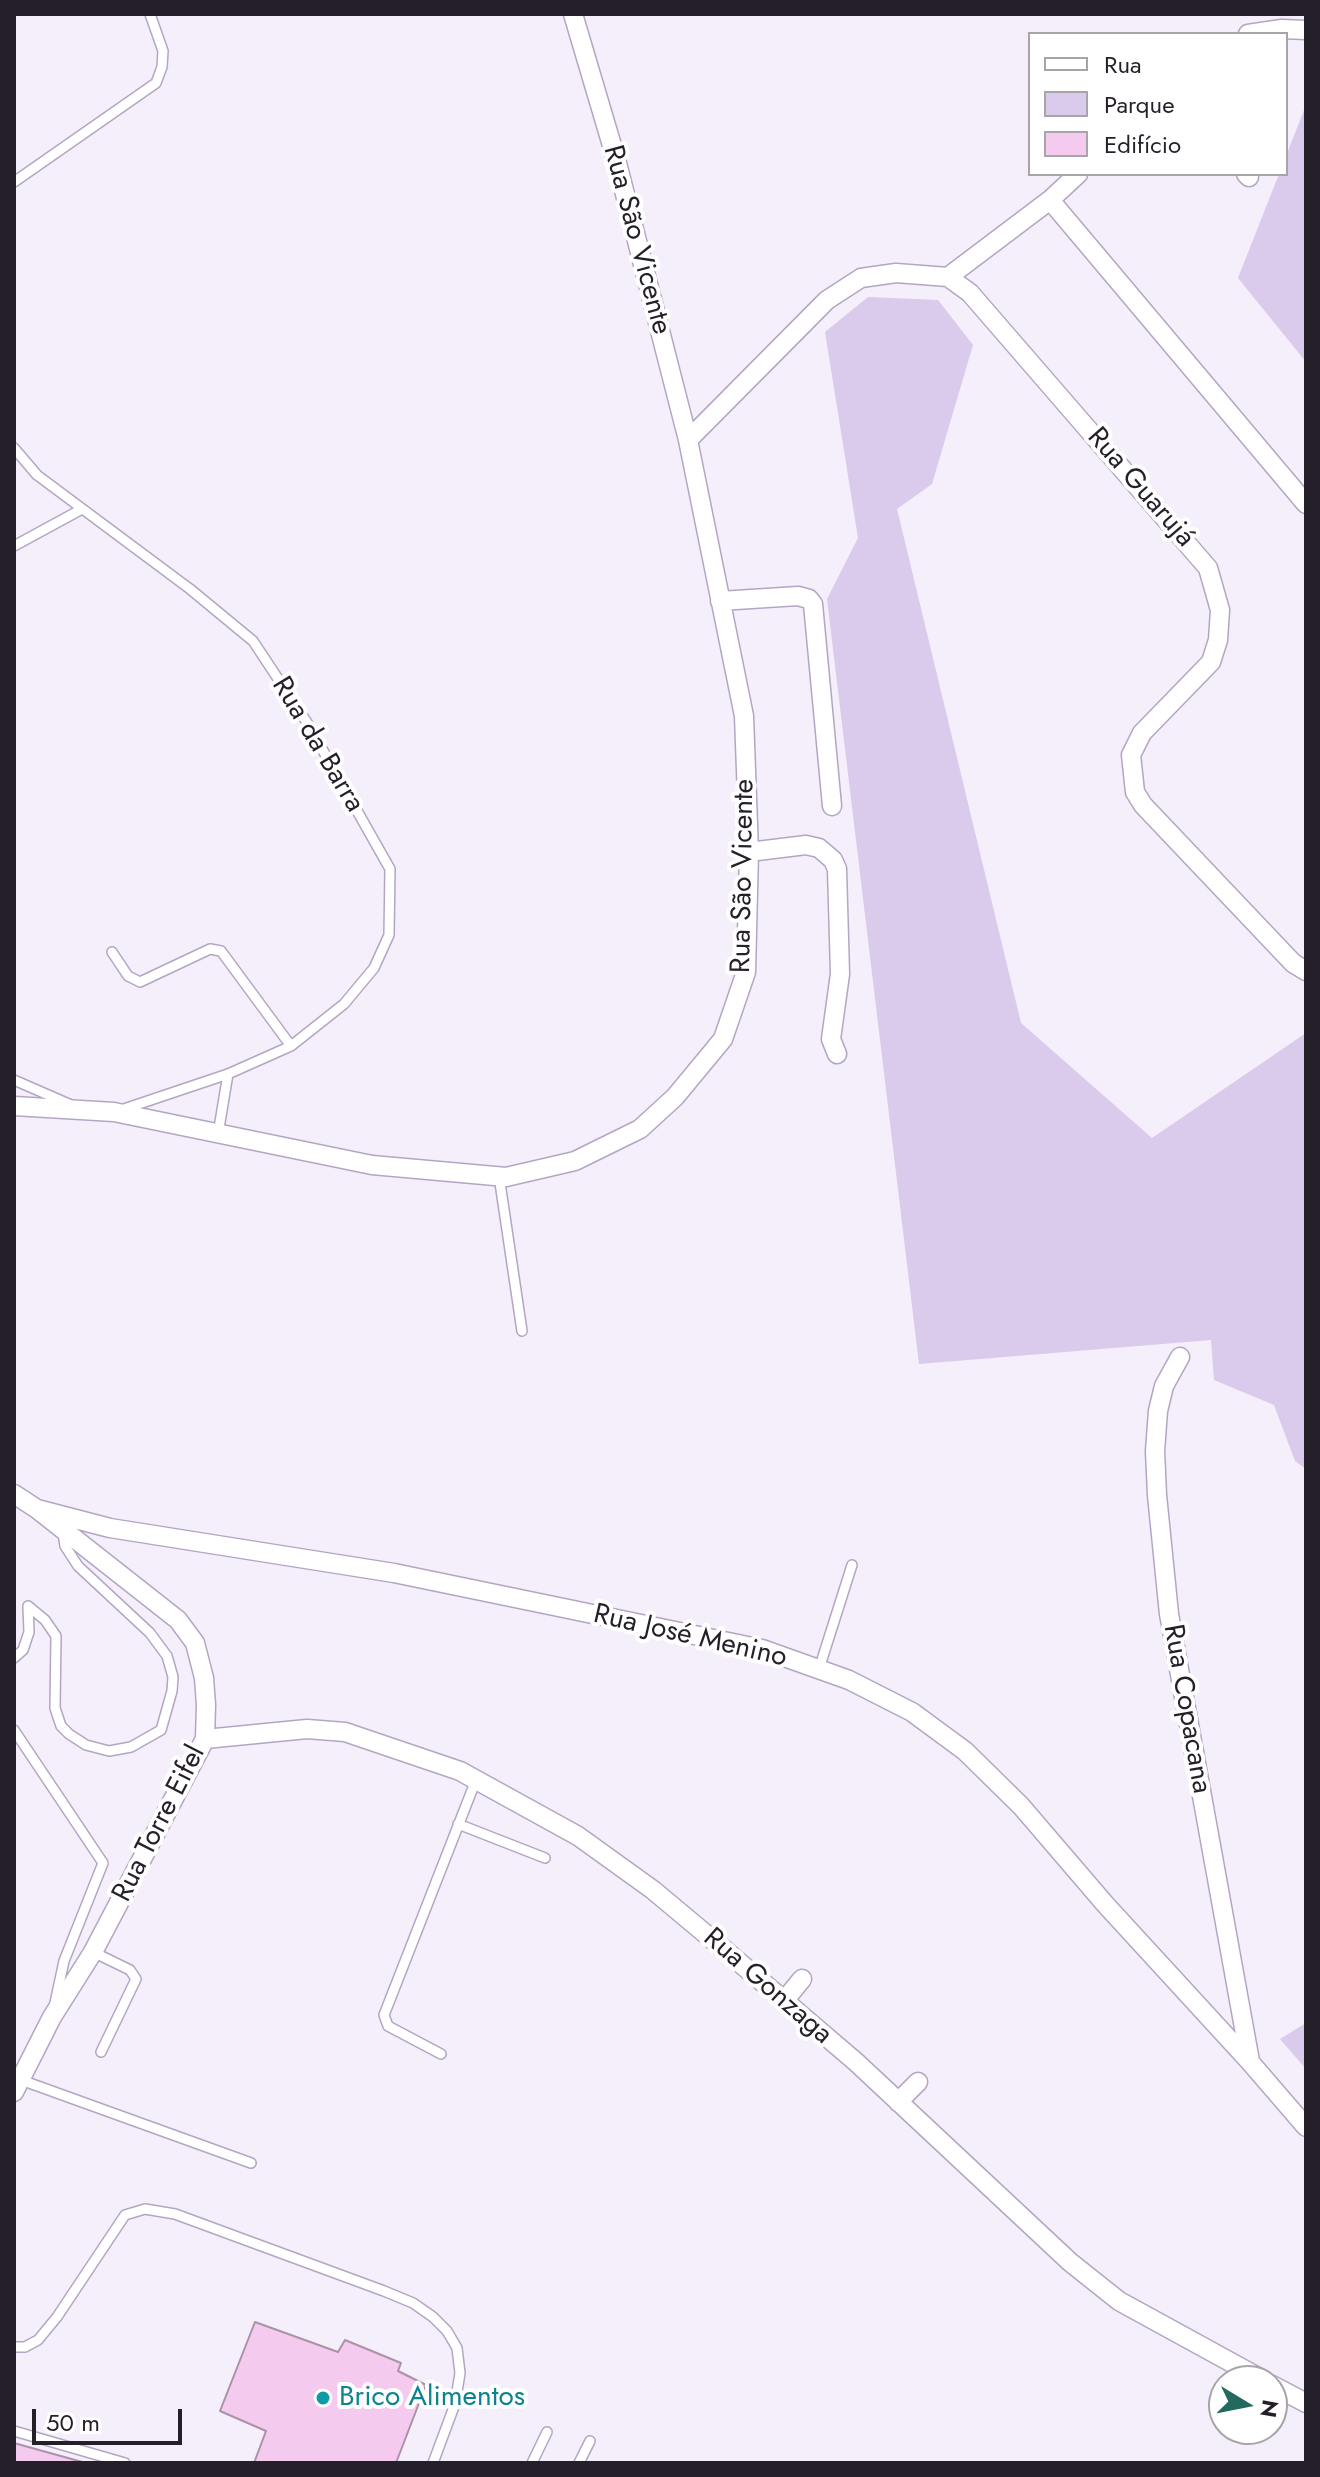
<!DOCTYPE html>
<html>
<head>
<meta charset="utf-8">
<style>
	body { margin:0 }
	#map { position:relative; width:1320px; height:2477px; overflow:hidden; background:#f4effb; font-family:Jost,sans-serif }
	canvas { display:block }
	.frame { position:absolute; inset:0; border:16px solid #241f29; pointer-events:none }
	.legend { position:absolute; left:1028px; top:32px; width:260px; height:144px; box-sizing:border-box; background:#fff; border:2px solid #a7a5a9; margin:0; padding:10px 14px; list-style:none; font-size:24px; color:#241f29 }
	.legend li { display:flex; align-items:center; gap:16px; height:40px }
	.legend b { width:40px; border:2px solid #a7a5a9 }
	.north { position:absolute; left:1208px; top:2365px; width:80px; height:80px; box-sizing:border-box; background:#fff; border:2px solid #a7a5a9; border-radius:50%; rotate:100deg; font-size:22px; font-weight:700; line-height:32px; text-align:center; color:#241f29 }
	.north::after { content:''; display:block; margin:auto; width:28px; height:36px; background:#236a5e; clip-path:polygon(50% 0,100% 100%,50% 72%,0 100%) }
	.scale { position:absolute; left:32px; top:2409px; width:150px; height:36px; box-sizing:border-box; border:4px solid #241f29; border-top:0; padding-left:10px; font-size:24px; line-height:28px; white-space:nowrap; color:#241f29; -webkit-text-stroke:6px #fff; paint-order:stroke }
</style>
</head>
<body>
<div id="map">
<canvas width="1320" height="2477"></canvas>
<div class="frame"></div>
<ul class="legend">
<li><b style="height:10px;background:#fff"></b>Rua</li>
<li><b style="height:22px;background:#dacaeb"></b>Parque</li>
<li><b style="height:22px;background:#f4caef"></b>Edifício</li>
</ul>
<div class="north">N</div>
<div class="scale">50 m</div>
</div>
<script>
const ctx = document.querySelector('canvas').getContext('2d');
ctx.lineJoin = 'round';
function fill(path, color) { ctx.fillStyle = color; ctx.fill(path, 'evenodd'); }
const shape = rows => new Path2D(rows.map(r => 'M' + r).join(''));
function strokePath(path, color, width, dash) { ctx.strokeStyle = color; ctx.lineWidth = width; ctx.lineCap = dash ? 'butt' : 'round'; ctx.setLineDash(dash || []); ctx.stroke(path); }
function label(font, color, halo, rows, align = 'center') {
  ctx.font = font + ' Jost,sans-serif'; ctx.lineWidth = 8; ctx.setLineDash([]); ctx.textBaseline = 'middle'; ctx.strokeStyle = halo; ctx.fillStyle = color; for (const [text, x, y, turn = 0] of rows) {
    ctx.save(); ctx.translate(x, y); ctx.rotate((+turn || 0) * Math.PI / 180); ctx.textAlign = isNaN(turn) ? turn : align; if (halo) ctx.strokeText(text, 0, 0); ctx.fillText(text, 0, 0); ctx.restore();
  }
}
const green = shape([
	[1306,105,1306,362,1238,278,1279,174,1286,174,1286,156],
	[868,297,938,300,973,345,932,484,897,509,1021,1023,1152,1138,1306,1033,1306,1469,1295,1461,1274,1405,1214,1380,1211,1340,919,1364,827,599,858,538,825,332],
	[1306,2023,1306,2069,1280,2039]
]);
const building = shape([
	[255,2322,338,2352,345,2340,401,2363,398,2371,426,2385,396,2463,254,2463,266,2431,220,2411,255,2322],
	[14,2443,86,2463,14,2463,14,2443]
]);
const lane = shape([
	[14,182,156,83,162,67,163,51,150,14],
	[14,448,37,475,190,589,253,641,308,724,390,869,389,935,374,968,344,1004,291,1046,228,1074,121,1110],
	[14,546,82,509],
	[112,952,128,976,140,982,210,949,221,951,291,1046],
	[14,1080,69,1104],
	[218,1134,228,1074],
	[499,1176,522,1331],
	[28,1606,45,1620,56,1636,55,1708,61,1726,69,1734,86,1745,109,1751,131,1747,161,1730,172,1691,173,1677,167,1656,150,1633,78,1566,65,1546,63,1533],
	[14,1658,23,1650,29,1632,28,1606],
	[819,1669,852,1565],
	[14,1730,103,1863,64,1961,55,2003],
	[458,1824,545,1858],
	[93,1952,130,1970,136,1979,101,2052],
	[441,2054,388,2026,384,2015,476,1780],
	[21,2080,251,2163],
	[14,2347,25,2347,38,2340,57,2317,125,2215,145,2209,175,2214,384,2291,413,2303,433,2317,447,2331,457,2348,460,2373,455,2404,433,2463],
	[14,2431,125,2463],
	[532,2463,547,2432],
	[579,2463,590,2441]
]);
const street = shape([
	[1248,34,1282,29,1306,30],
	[1246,174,1249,177],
	[1050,200,1306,504],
	[948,277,1050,200,1078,174],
	[688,440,827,300,861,278,896,273,948,277,970,293,1208,568,1220,610,1218,640,1211,662,1142,733,1131,755,1135,792,1143,805,1293,963,1306,971],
	[720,601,798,596,809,599,813,604,832,806],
	[749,852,806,845,819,848,833,860,837,869,840,974,831,1039,837,1054],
	[14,1106,114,1112,372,1165,506,1177,575,1161,640,1129,675,1097,723,1039,746,972,749,852,744,716,688,440,616,159,573,14],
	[1180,1357,1164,1386,1158,1411,1155,1451,1157,1495,1169,1614,1250,2061],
	[14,1494,37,1509,178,1620,195,1643,204,1678,206,1705,205,1739,93,1952,52,2017,14,2092],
	[37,1509,110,1528,394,1573,762,1649,849,1680,912,1712,965,1751,1021,1806,1105,1904,1250,2062,1306,2127],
	[205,1739,307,1729,345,1732,460,1771,578,1836,653,1890,726,1951,856,2062,1070,2262,1119,2301,1265,2381],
	[784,2001,802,1979],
	[898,2102,918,2082],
	[1272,2385,1306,2403]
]);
const markers = [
	[323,2398,8,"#0f9aa8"]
];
const streetNames = [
	["Rua São Vicente",636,240,75],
	["Rua Guarujá",1140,488,49],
	["Rua da Barra",317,745,59],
	["Rua São Vicente",744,876,-89],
	["Rua José Menino",690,1637,13],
	["Rua Copacana",1186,1709,80],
	["Rua Torre Eifel",160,1824,-63],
	["Rua Gonzaga",767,1987,41]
];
const cultureNames = [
	["Brico Alimentos",339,2398]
];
fill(green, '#dacaeb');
fill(building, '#f4caef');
strokePath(building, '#ab92a8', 2);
strokePath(lane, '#b4a6c3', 12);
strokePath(street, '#b4a6c3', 21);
strokePath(lane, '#fff', 9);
strokePath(street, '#fff', 18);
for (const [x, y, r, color] of markers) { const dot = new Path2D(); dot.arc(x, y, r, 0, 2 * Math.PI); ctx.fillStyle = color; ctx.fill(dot); strokePath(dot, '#fff', 3); }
label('28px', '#241f29', '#fff', streetNames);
label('28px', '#0d838f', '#fff', cultureNames, 'left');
</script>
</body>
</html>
